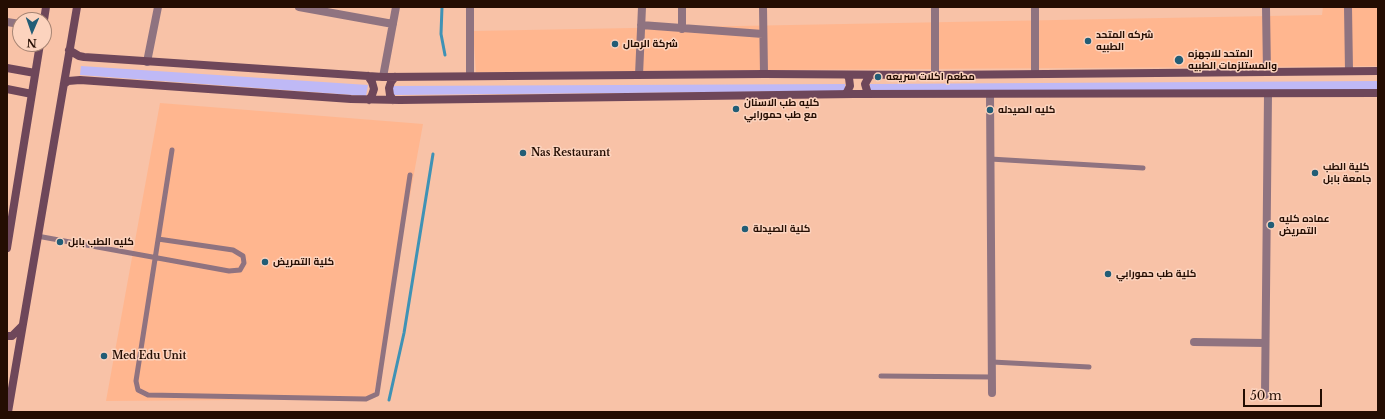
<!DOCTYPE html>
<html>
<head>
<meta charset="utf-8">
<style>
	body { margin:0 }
	#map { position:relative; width:1385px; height:419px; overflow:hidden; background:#f8c2a7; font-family:"Libre Baskerville",serif }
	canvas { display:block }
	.frame { position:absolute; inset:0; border:8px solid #240d02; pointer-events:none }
	.north { position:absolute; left:12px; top:12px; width:40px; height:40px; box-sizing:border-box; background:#fcd3be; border:1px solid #a68473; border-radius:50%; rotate:182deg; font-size:11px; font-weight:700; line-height:16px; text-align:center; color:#240d02 }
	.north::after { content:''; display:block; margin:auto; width:14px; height:18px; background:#225d76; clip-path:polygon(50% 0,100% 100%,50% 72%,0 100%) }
	.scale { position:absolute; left:1243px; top:389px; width:79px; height:18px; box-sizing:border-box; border:2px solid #240d02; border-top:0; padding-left:5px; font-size:12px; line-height:14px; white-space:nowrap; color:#240d02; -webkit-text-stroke:3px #fcd3be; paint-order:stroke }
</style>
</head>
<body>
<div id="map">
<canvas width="1385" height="419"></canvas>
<div class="frame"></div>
<div class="north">N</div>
<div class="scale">50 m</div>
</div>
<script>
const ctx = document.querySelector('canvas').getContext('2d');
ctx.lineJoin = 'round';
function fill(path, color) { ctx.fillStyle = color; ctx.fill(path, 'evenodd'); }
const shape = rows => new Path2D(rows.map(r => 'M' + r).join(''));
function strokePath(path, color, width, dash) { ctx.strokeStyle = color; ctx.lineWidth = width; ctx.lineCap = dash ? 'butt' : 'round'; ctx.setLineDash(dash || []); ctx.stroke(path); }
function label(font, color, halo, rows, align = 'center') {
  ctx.font = font + ' "Libre Baskerville",Cairo,serif'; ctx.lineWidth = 3; ctx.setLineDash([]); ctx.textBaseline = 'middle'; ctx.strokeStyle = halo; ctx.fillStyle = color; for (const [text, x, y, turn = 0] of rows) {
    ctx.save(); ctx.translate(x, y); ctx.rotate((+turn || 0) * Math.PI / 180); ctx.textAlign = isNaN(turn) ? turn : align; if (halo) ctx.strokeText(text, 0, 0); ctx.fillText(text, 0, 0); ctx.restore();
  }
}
const built = shape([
	[1323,7,1378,7,1378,66,476,72,473,31,1322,15],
	[160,103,423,124,373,399,106,401]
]);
const green = shape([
	[81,66,368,85,366,96,80,75],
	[1378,81,1378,90,870,91,870,84],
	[845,84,845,91,391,95,391,86]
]);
const stream = shape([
	[442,7,441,34,445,55],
	[389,400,404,333,433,154]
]);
const lane = shape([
	[172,150,136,381,138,390,148,395,366,399,377,394,410,175],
	[990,159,1143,168],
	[37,236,229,271,240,270,244,263,243,256,233,250,158,239],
	[992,362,1089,367],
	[881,376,992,377]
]);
const street = shape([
	[299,7,393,24],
	[470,7,470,76],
	[763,7,764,74],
	[935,7,935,75],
	[1266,7,1267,72],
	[1348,7,1349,71],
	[7,22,20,24],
	[641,25,763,34],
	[682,29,682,7],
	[147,62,158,7],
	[1035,74,1035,7],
	[639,75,642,7],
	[383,77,396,7],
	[990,94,992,393],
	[1194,342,1265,343],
	[1265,395,1268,94]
]);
const secondary = shape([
	[44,20,46,7],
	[69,50,79,56,84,57,383,77,764,74,935,75,1378,71],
	[7,68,35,73],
	[368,76,372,82,374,89,372,95,369,100],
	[64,84,68,81,80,80,351,99,400,100,854,94,1378,93],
	[7,89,32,94],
	[846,94,850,86,849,78,847,75],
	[868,94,865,84,870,75],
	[393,100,390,95,389,88,391,82,395,77],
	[7,248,40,44],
	[7,336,12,336,22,326],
	[8,412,77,7]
]);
const markers = [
	[1088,41,4,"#225d76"],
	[615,44,4,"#225d76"],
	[1179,60,5,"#225d76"],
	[878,77,4,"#225d76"],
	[736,109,4,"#225d76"],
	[990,110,4,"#225d76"],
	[523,153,4,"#225d76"],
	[1315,173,4,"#225d76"],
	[1271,225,4,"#225d76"],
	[745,229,4,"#225d76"],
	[60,242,4,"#225d76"],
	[265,262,4,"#225d76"],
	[1108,274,4,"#225d76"],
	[104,356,4,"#225d76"]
];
const poiNames = [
	["شركه المتحد",1096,35],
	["الطبيه",1096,47],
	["شركة الرمال",623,44],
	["المتحد للاجهزه",1188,54],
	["والمستلزمات الطبيه",1188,66],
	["مطعم اكلات سريعه",886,77],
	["كليه طب الاسنان",744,103],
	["مع طب حمورابي",744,115],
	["كليه الصيدله",998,110],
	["Nas Restaurant",531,153],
	["كلية الطب",1323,167],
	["جامعة بابل",1323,179],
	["عماده كليه",1279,219],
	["التمريض",1279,231],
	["كلية الصيدلة",753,229],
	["كليه الطب بابل",68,242],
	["كلية التمريض",273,262],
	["كلية طب حمورابي",1116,274],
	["Med Edu Unit",112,356]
];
fill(built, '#ffb68f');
fill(green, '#bfb9f6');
strokePath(stream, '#3f92b5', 3);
strokePath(lane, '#8f7380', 5);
strokePath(street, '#8f7380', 8);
strokePath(secondary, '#6e475a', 8);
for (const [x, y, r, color] of markers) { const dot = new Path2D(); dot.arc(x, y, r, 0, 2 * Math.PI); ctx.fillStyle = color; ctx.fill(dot); strokePath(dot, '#fcd3be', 1.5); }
label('bold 10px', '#240d02', '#fcd3be', poiNames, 'left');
</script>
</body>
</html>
